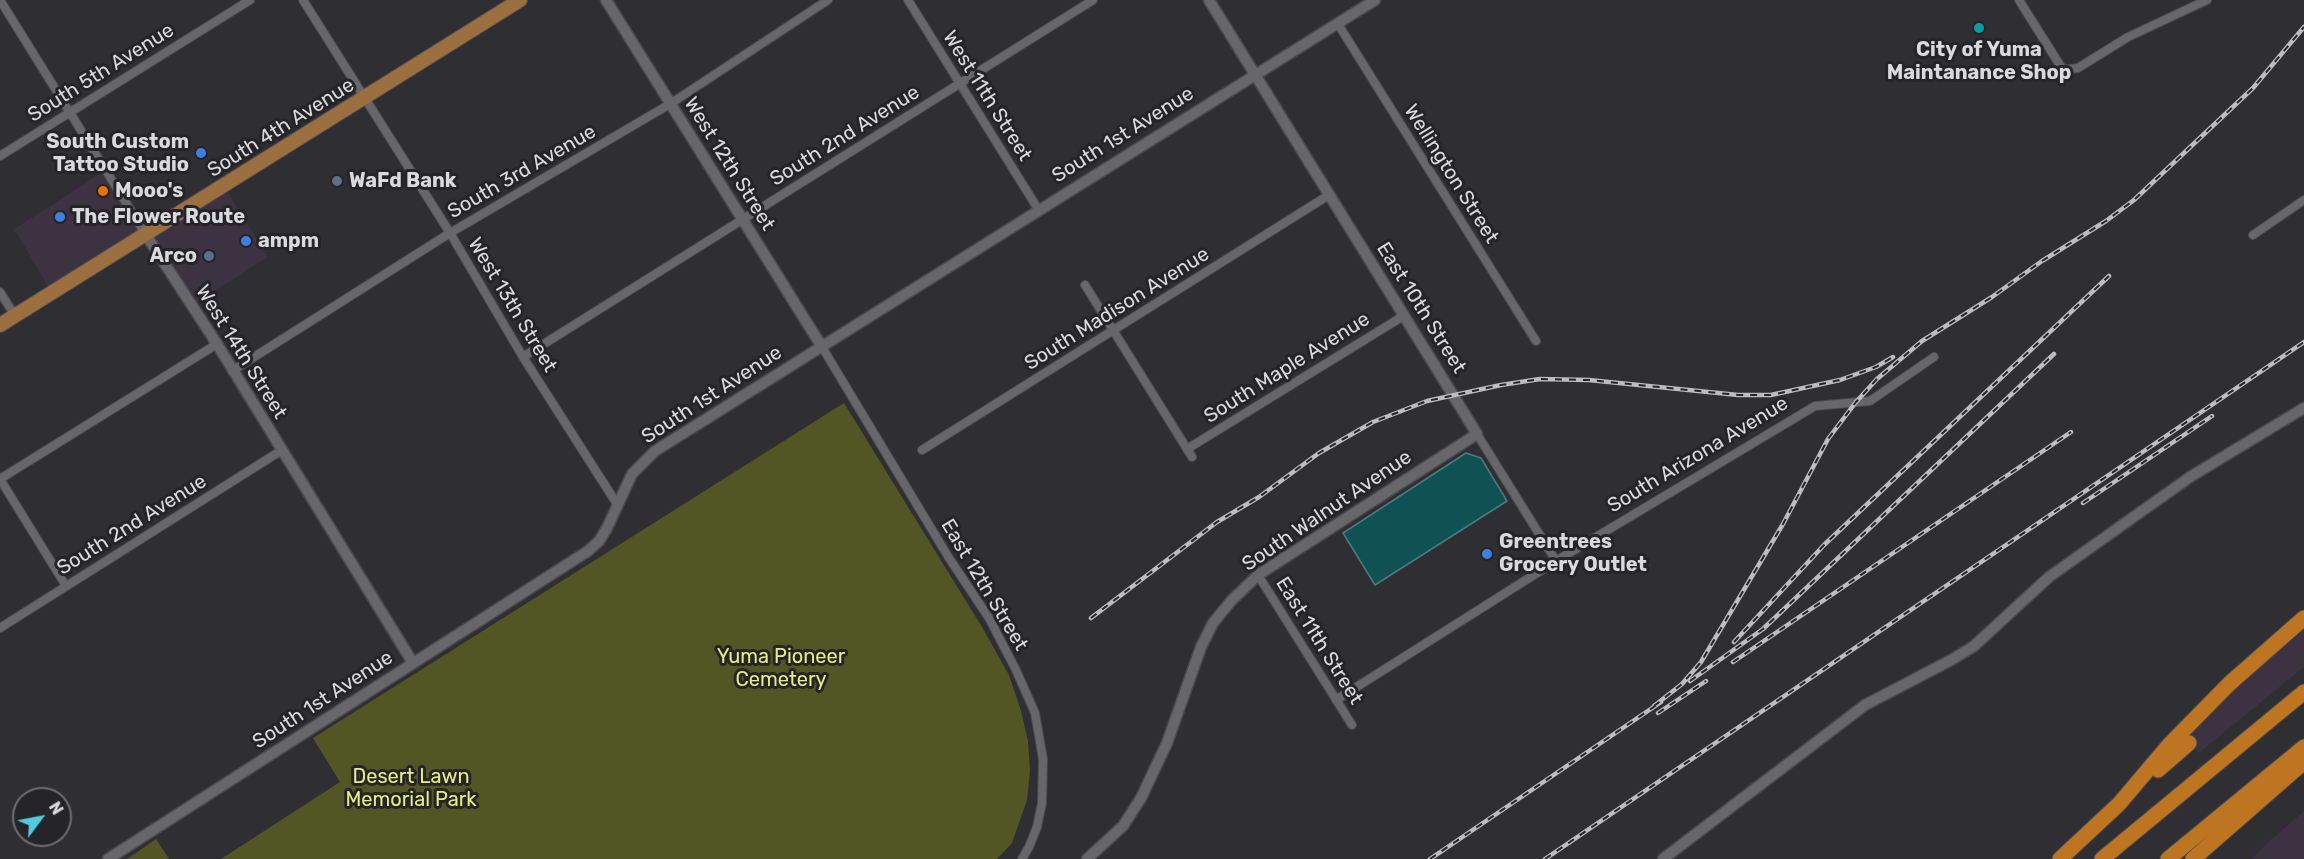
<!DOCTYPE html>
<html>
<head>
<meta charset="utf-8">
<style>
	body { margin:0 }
	#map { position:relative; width:2304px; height:859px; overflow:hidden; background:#2f2e32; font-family:Rubik,sans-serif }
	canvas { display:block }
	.north { position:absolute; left:12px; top:787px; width:60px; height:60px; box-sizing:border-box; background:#252428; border:2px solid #6d6d70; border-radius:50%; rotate:58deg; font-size:16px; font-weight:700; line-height:24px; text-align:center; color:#dadadd }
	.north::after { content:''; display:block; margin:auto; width:21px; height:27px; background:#54cade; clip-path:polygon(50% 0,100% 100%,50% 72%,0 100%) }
</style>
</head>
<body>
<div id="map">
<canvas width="2304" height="859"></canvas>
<div class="north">N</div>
</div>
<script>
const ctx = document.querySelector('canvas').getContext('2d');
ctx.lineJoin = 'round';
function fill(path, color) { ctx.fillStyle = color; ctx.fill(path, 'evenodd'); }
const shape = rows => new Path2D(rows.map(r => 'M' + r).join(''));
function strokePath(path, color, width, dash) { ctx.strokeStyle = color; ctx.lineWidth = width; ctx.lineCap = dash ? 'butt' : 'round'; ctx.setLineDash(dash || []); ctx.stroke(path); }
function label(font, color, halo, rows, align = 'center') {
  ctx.font = font + ' Rubik,sans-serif'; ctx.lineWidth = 6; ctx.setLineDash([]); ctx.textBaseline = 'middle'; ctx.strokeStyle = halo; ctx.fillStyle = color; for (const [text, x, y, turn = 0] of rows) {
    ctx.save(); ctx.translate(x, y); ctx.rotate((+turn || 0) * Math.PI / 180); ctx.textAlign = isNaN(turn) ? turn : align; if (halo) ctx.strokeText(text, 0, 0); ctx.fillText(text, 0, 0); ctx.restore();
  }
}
const commercial = shape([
	[106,170,146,234,224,186,268,257,191,306,146,235,52,293,14,229],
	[2304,623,2304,667,2199,753,2184,736],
	[2304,811,2304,859,2251,859,2273,838]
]);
const green = shape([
	[844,403,982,627,1009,675,1021,711,1028,741,1030,771,1027,800,1012,843,997,859,221,859,340,782,313,738],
	[156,839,169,859,127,859]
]);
const water = shape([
	[1466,453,1481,458,1507,501,1375,585,1343,533,1466,453]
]);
const minor = shape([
	[0,0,146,235],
	[303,0,450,233,523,357,617,504],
	[908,0,1038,209],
	[2019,0,2063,70,2078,68,2128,37,2207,0],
	[1338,24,1536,341],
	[0,156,250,0],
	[2253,235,2304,200],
	[1085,285,1192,457],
	[0,292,15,316],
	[822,347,949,558,989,618,1016,670,1035,713,1043,759,1042,803,1037,827,1029,847,1022,859],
	[523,357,1093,0],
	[232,371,450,233,670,104,828,0],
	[1477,434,1556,561],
	[1187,449,1405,315],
	[922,450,1329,195],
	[0,479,217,344],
	[0,479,66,586],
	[1258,575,1352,725],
	[0,628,282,450],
	[1336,700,1556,561,1815,406,1870,401,1934,357]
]);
const tertiary = shape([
	[606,0,822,347],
	[146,235,217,344,413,663],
	[108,859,588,551,599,541,607,528,632,474,655,451,1375,0],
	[1087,859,1123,826,1141,798,1167,743,1201,647,1213,623,1231,601,1258,575,1477,434,1209,0],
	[1663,859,1865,705,1953,659,1974,646,2049,577,2190,477,2304,408]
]);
const primary = shape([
	[0,325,520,0]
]);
const motorway = shape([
	[2158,770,2189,743],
	[2060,859,2119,804,2169,745,2229,684,2304,618],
	[2102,859,2304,692],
	[2168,859,2304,747],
	[2193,859,2304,762]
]);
const rail = shape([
	[2083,503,2212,416],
	[1091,618,1217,522,1259,497,1319,453,1373,422,1427,401,1501,385,1540,379,1589,380,1738,395,1771,395,1840,380,1876,367,1893,357],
	[1734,642,1824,545,2109,276],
	[1733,662,2071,432],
	[1690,681,1763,629,2054,354],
	[1654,706,1682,684,1701,662,1783,524,1828,439,1856,402,1877,379,1922,341,1992,297,2042,261,2106,221,2134,200,2253,88,2304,27],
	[1658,713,1706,681],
	[1430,859,1661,702],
	[1545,859,2304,342]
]);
const markers = [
	[1979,28,6,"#0f9aa8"],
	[201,153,6,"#3f7fe0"],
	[337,181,6,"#5c6f8a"],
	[103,191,6,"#e8710a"],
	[60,217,6,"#3f7fe0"],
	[246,241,6,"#3f7fe0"],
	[209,256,6,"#5c6f8a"],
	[1487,554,6,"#3f7fe0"]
];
const poiNames = [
	["City of Yuma",1979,50,"center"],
	["Maintanance Shop",1979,73,"center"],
	["South Custom",189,142,"right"],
	["Tattoo Studio",189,165,"right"],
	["WaFd Bank",349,181],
	["Mooo's",115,191],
	["The Flower Route",72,217],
	["ampm",258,241],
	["Arco",197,256,"right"],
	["Greentrees",1499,542],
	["Grocery Outlet",1499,565]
];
const streetNames = [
	["South 5th Avenue",101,73,-32],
	["West 11th Street",987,96,58],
	["South 4th Avenue",281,128,-32],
	["South 1st Avenue",1123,135,-32],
	["South 2nd Avenue",845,136,-32],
	["West 12th Street",729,164,58],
	["South 3rd Avenue",522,172,-30],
	["Wellington Street",1451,174,58],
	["West 13th Street",512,305,59],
	["East 10th Street",1421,308,58],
	["South Madison Avenue",1117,309,-32],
	["West 14th Street",241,352,58],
	["South Maple Avenue",1287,368,-32],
	["South 1st Avenue",712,395,-33],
	["South Arizona Avenue",1698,455,-31],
	["South Walnut Avenue",1327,511,-34],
	["South 2nd Avenue",132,525,-32],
	["East 12th Street",984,585,59],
	["East 11th Street",1319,641,58],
	["South 1st Avenue",323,700,-33]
];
const parkNames = [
	["Yuma Pioneer",781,657],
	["Cemetery",781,680],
	["Desert Lawn",411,777],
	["Memorial Park",411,800]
];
fill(commercial, '#3c3241');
fill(green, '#525625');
fill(water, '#105254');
strokePath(water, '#4d7b7d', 1.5);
strokePath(minor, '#4a494d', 10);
strokePath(tertiary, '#4a494d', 13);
strokePath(primary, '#4a494d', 16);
strokePath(motorway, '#4a494d', 17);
strokePath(minor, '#67666b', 8);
strokePath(tertiary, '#67666b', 10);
strokePath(primary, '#9b6f3f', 14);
strokePath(motorway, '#bd7522', 15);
strokePath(rail, '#bdbdc0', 4.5);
strokePath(rail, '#252428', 2, [7]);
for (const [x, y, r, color] of markers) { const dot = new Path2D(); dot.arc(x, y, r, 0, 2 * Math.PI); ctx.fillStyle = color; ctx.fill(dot); strokePath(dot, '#252428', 2); }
label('bold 20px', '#dadadd', '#252428', poiNames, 'left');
label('20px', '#dadadd', '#252428', streetNames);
label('20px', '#e6ee80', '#252428', parkNames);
</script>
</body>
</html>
